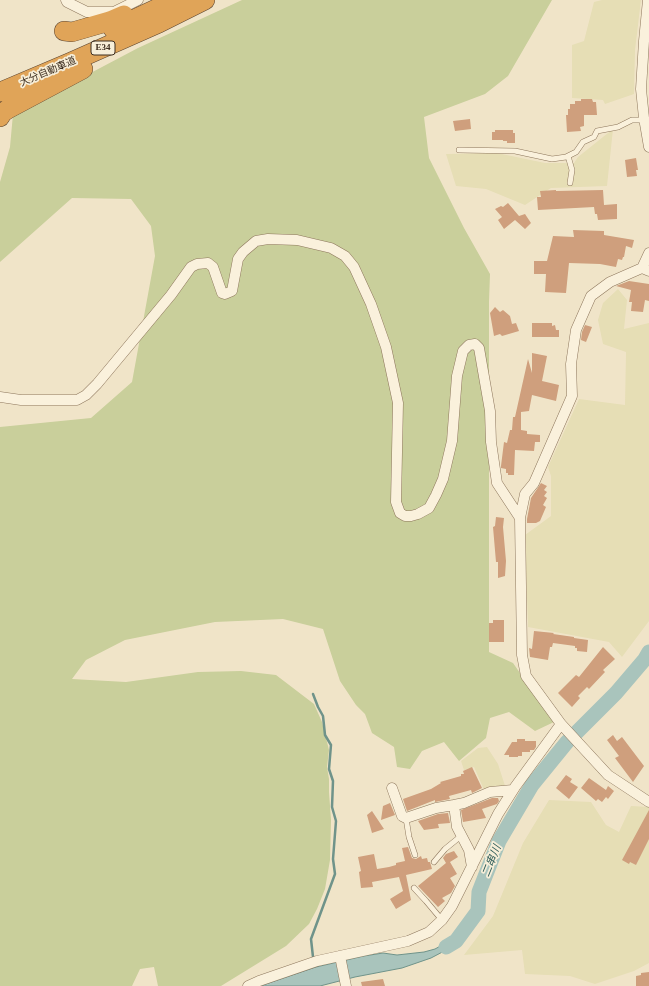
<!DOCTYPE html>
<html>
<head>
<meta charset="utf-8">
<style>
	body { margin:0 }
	canvas { display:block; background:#f0e4c8 }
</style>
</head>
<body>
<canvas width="649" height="986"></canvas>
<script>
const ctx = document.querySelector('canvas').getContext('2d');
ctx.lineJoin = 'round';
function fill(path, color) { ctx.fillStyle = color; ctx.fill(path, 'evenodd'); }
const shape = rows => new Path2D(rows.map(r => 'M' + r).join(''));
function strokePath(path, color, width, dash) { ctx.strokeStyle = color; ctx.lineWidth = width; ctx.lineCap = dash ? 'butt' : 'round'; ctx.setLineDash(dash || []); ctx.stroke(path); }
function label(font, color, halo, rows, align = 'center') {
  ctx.font = font + ' "Times New Roman","Noto Sans JP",serif'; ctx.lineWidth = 3.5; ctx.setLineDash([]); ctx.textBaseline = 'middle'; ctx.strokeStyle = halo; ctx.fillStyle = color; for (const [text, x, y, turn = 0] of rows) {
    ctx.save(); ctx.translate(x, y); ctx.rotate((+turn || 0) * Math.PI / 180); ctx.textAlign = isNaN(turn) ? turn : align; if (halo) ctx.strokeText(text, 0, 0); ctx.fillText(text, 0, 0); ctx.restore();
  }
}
const farmland = shape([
	[602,0,641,0,635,50,634,94,605,104,603,100,572,98,572,45,584,41,594,2],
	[613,129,607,186,551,188,525,205,486,189,456,186,446,154,497,153,545,163,574,163,578,157],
	[618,289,627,300,624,329,649,323,649,621,622,657,609,642,528,627,525,535,551,516,551,476,548,467,579,399,625,405,626,352,603,344,598,320,603,303],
	[487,747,498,764,506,789,485,792,474,767,464,770,461,761,478,748],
	[549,800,591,802,606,825,619,832,631,806,649,807,649,963,634,971,595,984,570,976,525,974,522,950,464,955,493,916,523,843]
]);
const green = shape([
	[242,0,552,0,508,76,485,94,424,117,429,158,464,228,490,274,489,302,489,652,513,663,554,722,535,731,509,712,490,718,486,738,459,761,444,742,422,751,410,769,397,767,394,747,372,733,365,714,356,705,340,681,323,629,283,619,215,622,125,640,86,660,72,679,126,682,198,672,241,671,276,675,314,704,322,722,329,750,327,767,329,779,329,792,331,820,330,860,325,889,317,909,309,924,286,946,221,986,158,986,154,967,140,969,132,986,0,986,0,427,91,418,132,382,155,256,151,226,131,199,72,198,0,262,0,182,10,147,13,114,138,48]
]);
const water = shape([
	[459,933,462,937,450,948,431,958,402,968,355,977,320,986,260,986,316,967,364,956,383,953,397,955,424,952,435,949,444,944,459,933]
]);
const stream = shape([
	[313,694,318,707,323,716,325,735,331,745,329,769,333,781,332,807,336,821,333,859,335,874,311,939,313,957]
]);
const river = shape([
	[446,947,456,941,478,911,479,892,499,841,532,785,567,742,616,693,645,659,649,652]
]);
const building = shape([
	[581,99,592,99,593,102,596,102,597,115,584,115,584,126,580,127,581,131,567,132,566,115,568,115,568,109,570,109,570,104,575,104,575,101,581,101],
	[470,119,471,129,455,131,453,121],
	[495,130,513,130,513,133,515,133,515,143,507,143,507,141,503,141,503,140,492,140,492,132,495,132],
	[636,158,638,170,636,170,637,176,627,177,625,160],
	[556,190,556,191,603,190,604,205,617,204,617,219,598,220,597,214,595,214,594,207,538,210,537,197,541,197,540,191],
	[508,203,519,216,525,214,531,223,525,229,515,220,504,229,498,220,502,217,495,209,501,206,503,207],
	[573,230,604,231,604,235,634,240,632,248,626,246,624,257,623,257,622,260,618,259,616,267,600,264,569,263,566,293,545,292,546,274,534,274,534,261,547,261,553,236,574,237],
	[629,281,649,284,649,301,645,300,643,312,631,311,632,302,629,302,631,290,616,286],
	[495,307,500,312,503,310,510,316,512,324,516,323,519,331,502,336,500,334,494,336,490,313],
	[532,323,552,323,552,326,555,325,556,330,559,330,559,337,532,337],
	[585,325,592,327,586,342,581,340,582,332],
	[532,353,547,356,542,381,559,385,556,401,532,395,529,411,521,412,521,430,527,431,527,434,540,435,540,442,535,442,534,451,515,450,514,475,508,475,508,473,506,473,506,469,501,468,501,466,504,442,507,443,510,430,512,430,513,417,515,417,528,359,532,373],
	[541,483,547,486,544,490,547,492,544,496,547,498,543,505,546,507,540,521,536,523,527,523,527,519,531,498],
	[496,517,504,518,503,527,506,561,505,576,498,578,498,562,496,562,493,527,495,526],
	[493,620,504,620,504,642,489,642,489,623,493,623],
	[534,631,554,633,553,634,574,637,574,638,588,640,587,652,577,651,577,648,575,648,575,646,553,643,552,647,550,647,548,660,530,657,529,648,532,649],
	[603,647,615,659,603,670,605,672,589,689,587,687,578,696,580,698,572,707,558,693,576,675,579,677],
	[613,735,617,741,622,737,644,766,633,782,615,758,619,756,607,740],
	[517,739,525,739,525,741,536,741,536,747,534,750,530,750,530,752,522,752,522,756,518,756,518,757,509,757,509,755,504,755,512,742,517,742],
	[472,767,482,788,472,793,471,790,449,796,450,799,435,802,435,800,407,811,403,799,431,789,441,783,440,782,461,776,461,774,464,774,463,771],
	[566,775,572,779,570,782,578,787,569,799,556,788],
	[589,778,606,790,608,786,614,791,608,799,606,797,602,802,598,799,596,801,581,788],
	[492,798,498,798,499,801,497,804,482,809,486,818,463,822,461,810],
	[390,803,395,815,381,820,383,806],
	[649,810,649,839,636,865,630,862,629,864,622,860],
	[372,811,384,829,372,833,367,815],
	[448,813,450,823,438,824,439,828,424,830,418,821,438,814],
	[408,847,412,858,416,859,421,856,422,859,427,858,428,862,430,862,432,869,406,875,411,900,396,909,390,899,403,891,399,877,372,882,373,887,361,888,359,872,361,871,358,857,374,854,377,869,389,867,396,865,396,863,405,861,402,848],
	[454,851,458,857,450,862,457,874,450,878,455,886,451,893,442,898,445,901,438,907,418,886,446,863,443,858,446,854],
	[649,972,649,986,636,986,636,976,641,975,641,973],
	[383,979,385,986,362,986,361,982]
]);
const lane = shape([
	[459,150,515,151,552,159,566,157,576,152,583,142,594,137,597,131,618,127,632,120,644,120],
	[568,156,572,170,570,183],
	[406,818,409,837,415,855],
	[434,862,445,849,461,836],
	[414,888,426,901,442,920]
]);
const street = shape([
	[66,0,67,2,87,12,114,12,138,0],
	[648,0,644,41,641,89,644,118,649,147],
	[642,268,649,253],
	[649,271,642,268,610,282,591,296,576,330,571,364,572,396,534,483,525,494,520,518,522,655,526,676,561,724,608,775,649,802],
	[0,397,21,400,77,400,86,395,97,384,171,295,191,267,197,264,208,263,213,267,222,293,225,294,232,291,238,259,243,252,256,241,268,239,297,240,331,248,345,256,354,267,371,304,386,347,398,403,396,502,400,513,405,516,411,516,418,514,429,508,436,495,443,479,452,441,457,376,463,351,469,345,475,344,479,348,483,371,490,411,491,442,497,483,520,518],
	[392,788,402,816,406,818,436,808,454,805,457,827,469,850,472,867],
	[454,805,464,803,490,792,513,790],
	[340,956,346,986],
	[248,986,259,981,317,961,408,941,429,932,442,920,452,906,498,814,515,787,561,724]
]);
const highway = shape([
	[113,29,175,0],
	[64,31,72,32,110,21,124,15],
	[0,92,71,62,159,23,205,0],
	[0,117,2,113,8,109,83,69]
]);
const shields = [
	[103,48,24]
];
const shieldNames = [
	["E34",103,48]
];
const streetNames = [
	["大分自動車道",48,72,-23]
];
const waterNames = [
	["二串川",492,861,-68]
];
fill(farmland, '#e6deb5');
fill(green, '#c9cf9b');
fill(water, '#a9c4bc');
strokePath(water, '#6f938a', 1);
strokePath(stream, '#6f938a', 2.5);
strokePath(river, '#a9c4bc', 15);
fill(building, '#cf9f7d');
strokePath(lane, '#8d765c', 6);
strokePath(street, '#8d765c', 11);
strokePath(highway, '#5b4430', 20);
strokePath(lane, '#faf1dc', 5);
strokePath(street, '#faf1dc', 10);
strokePath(highway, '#e0a458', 19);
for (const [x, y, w] of shields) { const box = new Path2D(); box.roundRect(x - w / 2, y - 7, w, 14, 3); ctx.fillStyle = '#f7eed8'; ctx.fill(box); strokePath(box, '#3d2e20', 1); }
label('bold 9px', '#3d2e20', null, shieldNames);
label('10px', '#3d2e20', '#f7eed8', streetNames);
label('italic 11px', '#2f5d5a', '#f7eed8', waterNames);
</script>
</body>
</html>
